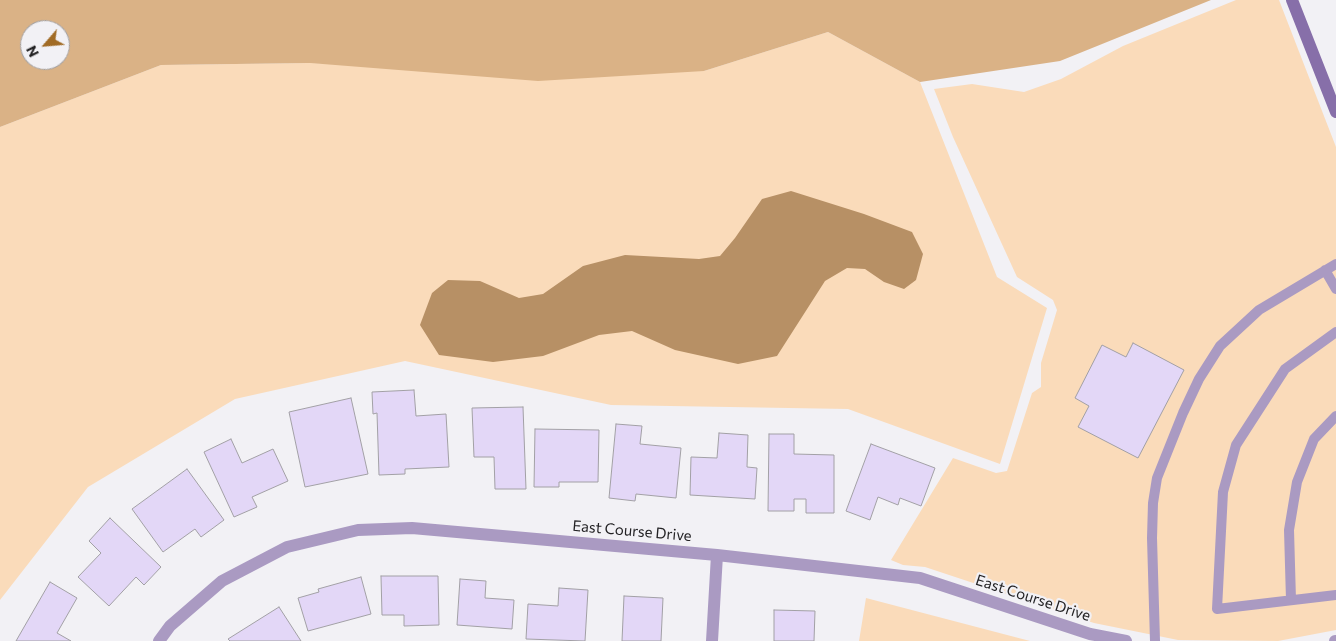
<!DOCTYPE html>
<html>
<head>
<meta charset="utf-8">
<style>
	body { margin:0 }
	#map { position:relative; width:1336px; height:641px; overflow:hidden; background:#f2f1f5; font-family:Commissioner,sans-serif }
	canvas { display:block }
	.north { position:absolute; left:20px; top:20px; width:50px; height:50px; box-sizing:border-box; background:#f2f1f5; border:1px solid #9f9ea1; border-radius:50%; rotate:243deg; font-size:14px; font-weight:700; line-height:20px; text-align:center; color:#232224 }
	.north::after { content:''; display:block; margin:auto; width:18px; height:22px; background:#a16b25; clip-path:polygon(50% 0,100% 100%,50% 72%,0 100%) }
</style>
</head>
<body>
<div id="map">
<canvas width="1336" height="641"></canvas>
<div class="north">N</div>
</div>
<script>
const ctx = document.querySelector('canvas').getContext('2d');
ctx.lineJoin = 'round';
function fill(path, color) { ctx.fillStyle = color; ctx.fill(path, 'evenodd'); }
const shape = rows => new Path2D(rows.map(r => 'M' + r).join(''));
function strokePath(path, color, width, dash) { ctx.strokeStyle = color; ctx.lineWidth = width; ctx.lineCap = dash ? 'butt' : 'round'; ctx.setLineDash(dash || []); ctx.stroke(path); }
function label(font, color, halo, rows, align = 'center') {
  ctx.font = font + ' Commissioner,sans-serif'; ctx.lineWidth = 4.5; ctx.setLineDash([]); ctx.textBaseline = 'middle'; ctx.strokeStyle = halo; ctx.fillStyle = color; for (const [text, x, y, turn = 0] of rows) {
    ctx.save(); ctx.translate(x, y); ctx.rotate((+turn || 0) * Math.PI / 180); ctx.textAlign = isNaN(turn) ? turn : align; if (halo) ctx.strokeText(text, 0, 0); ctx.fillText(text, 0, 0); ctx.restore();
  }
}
const green = shape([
	[1236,0,1279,0,1336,147,1336,630,1278,641,1178,640,1094,623,925,567,903,565,891,560,953,458,996,473,1007,471,1032,393,1041,387,1041,363,1057,310,1053,300,1017,277,953,137,934,89,972,84,1024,92,1061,79,1123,46],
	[828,32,920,82,997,277,1047,308,1000,464,848,409,611,405,405,361,235,399,88,487,0,600,0,127,161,65,310,63,704,71],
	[866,598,1030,641,859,641]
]);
const forest = shape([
	[0,0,1211,0,1060,61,920,82,828,32,704,71,538,81,310,63,161,65,0,127],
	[30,30,60,30,60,60,30,60]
]);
const water = shape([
	[791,191,864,214,912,232,923,254,916,280,904,289,884,282,865,269,847,268,825,281,777,356,738,364,675,350,632,331,599,335,543,356,493,362,439,355,420,325,432,293,448,280,480,281,519,298,543,294,583,266,625,255,699,259,720,256,735,238,762,199]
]);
const building = shape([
	[1133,343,1184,370,1138,458,1078,427,1089,406,1075,398,1102,345,1126,357,1133,343],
	[414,390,416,416,446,414,449,467,405,469,405,474,379,475,377,413,373,414,372,392,414,390],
	[351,398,368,474,305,487,289,412,351,398],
	[523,407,526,489,495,489,494,457,474,457,472,408,523,407],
	[616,424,642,426,640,444,681,448,676,498,636,494,635,501,609,498,616,424],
	[535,429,599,430,598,482,559,482,559,487,534,487,535,429],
	[719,433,748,435,747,467,757,468,755,499,690,495,691,457,717,458,719,433],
	[769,434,794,434,794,454,834,455,834,513,806,513,806,499,794,499,794,511,768,511,769,434],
	[231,439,242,463,273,449,288,481,252,497,257,507,234,517,204,452,231,439],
	[871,444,935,468,921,506,900,498,898,505,878,497,870,520,846,511,871,444],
	[187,469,224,520,201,537,195,529,163,552,132,509,187,469],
	[110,518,161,567,144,585,136,577,109,606,78,577,101,553,89,541,110,518],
	[381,576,438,576,439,625,404,626,404,615,382,615,381,576],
	[361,577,371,614,308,631,298,598,319,592,318,589,361,577],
	[460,579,486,581,485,598,514,600,512,629,457,625,460,579],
	[50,582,77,598,57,633,71,641,16,641,50,582],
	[559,588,588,590,585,641,526,639,528,604,558,606,559,588],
	[624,596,663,598,661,641,622,641,624,596],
	[279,607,301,641,230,641,228,639,279,607],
	[774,610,815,611,814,641,774,641,774,610]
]);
const lane = shape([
	[1325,270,1336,289],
	[1336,332,1285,369,1236,445,1223,492,1217,609,1336,595],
	[1291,600,1289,530,1297,482,1314,439,1336,416],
	[1155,641,1152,538,1153,503,1157,478,1183,413,1199,379,1220,346,1259,310,1336,264]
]);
const street = shape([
	[159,641,170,626,222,581,287,547,358,530,412,528,717,555,920,578,1090,634,1126,641],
	[712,641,717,555],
	[1335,641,1336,641]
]);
const secondary = shape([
	[1292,0,1336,112]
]);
const streetNames = [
	["East Course Drive",632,531,5],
	["East Course Drive",1033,598,18]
];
fill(green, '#fadbba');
fill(forest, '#dab286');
fill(water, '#b79065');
fill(building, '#e3d7f7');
strokePath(building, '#a2a0a5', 1);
strokePath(lane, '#aa9ac2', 10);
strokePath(street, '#aa9ac2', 12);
strokePath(secondary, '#876fa9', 12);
label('15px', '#232224', '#f2f1f5', streetNames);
</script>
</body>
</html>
